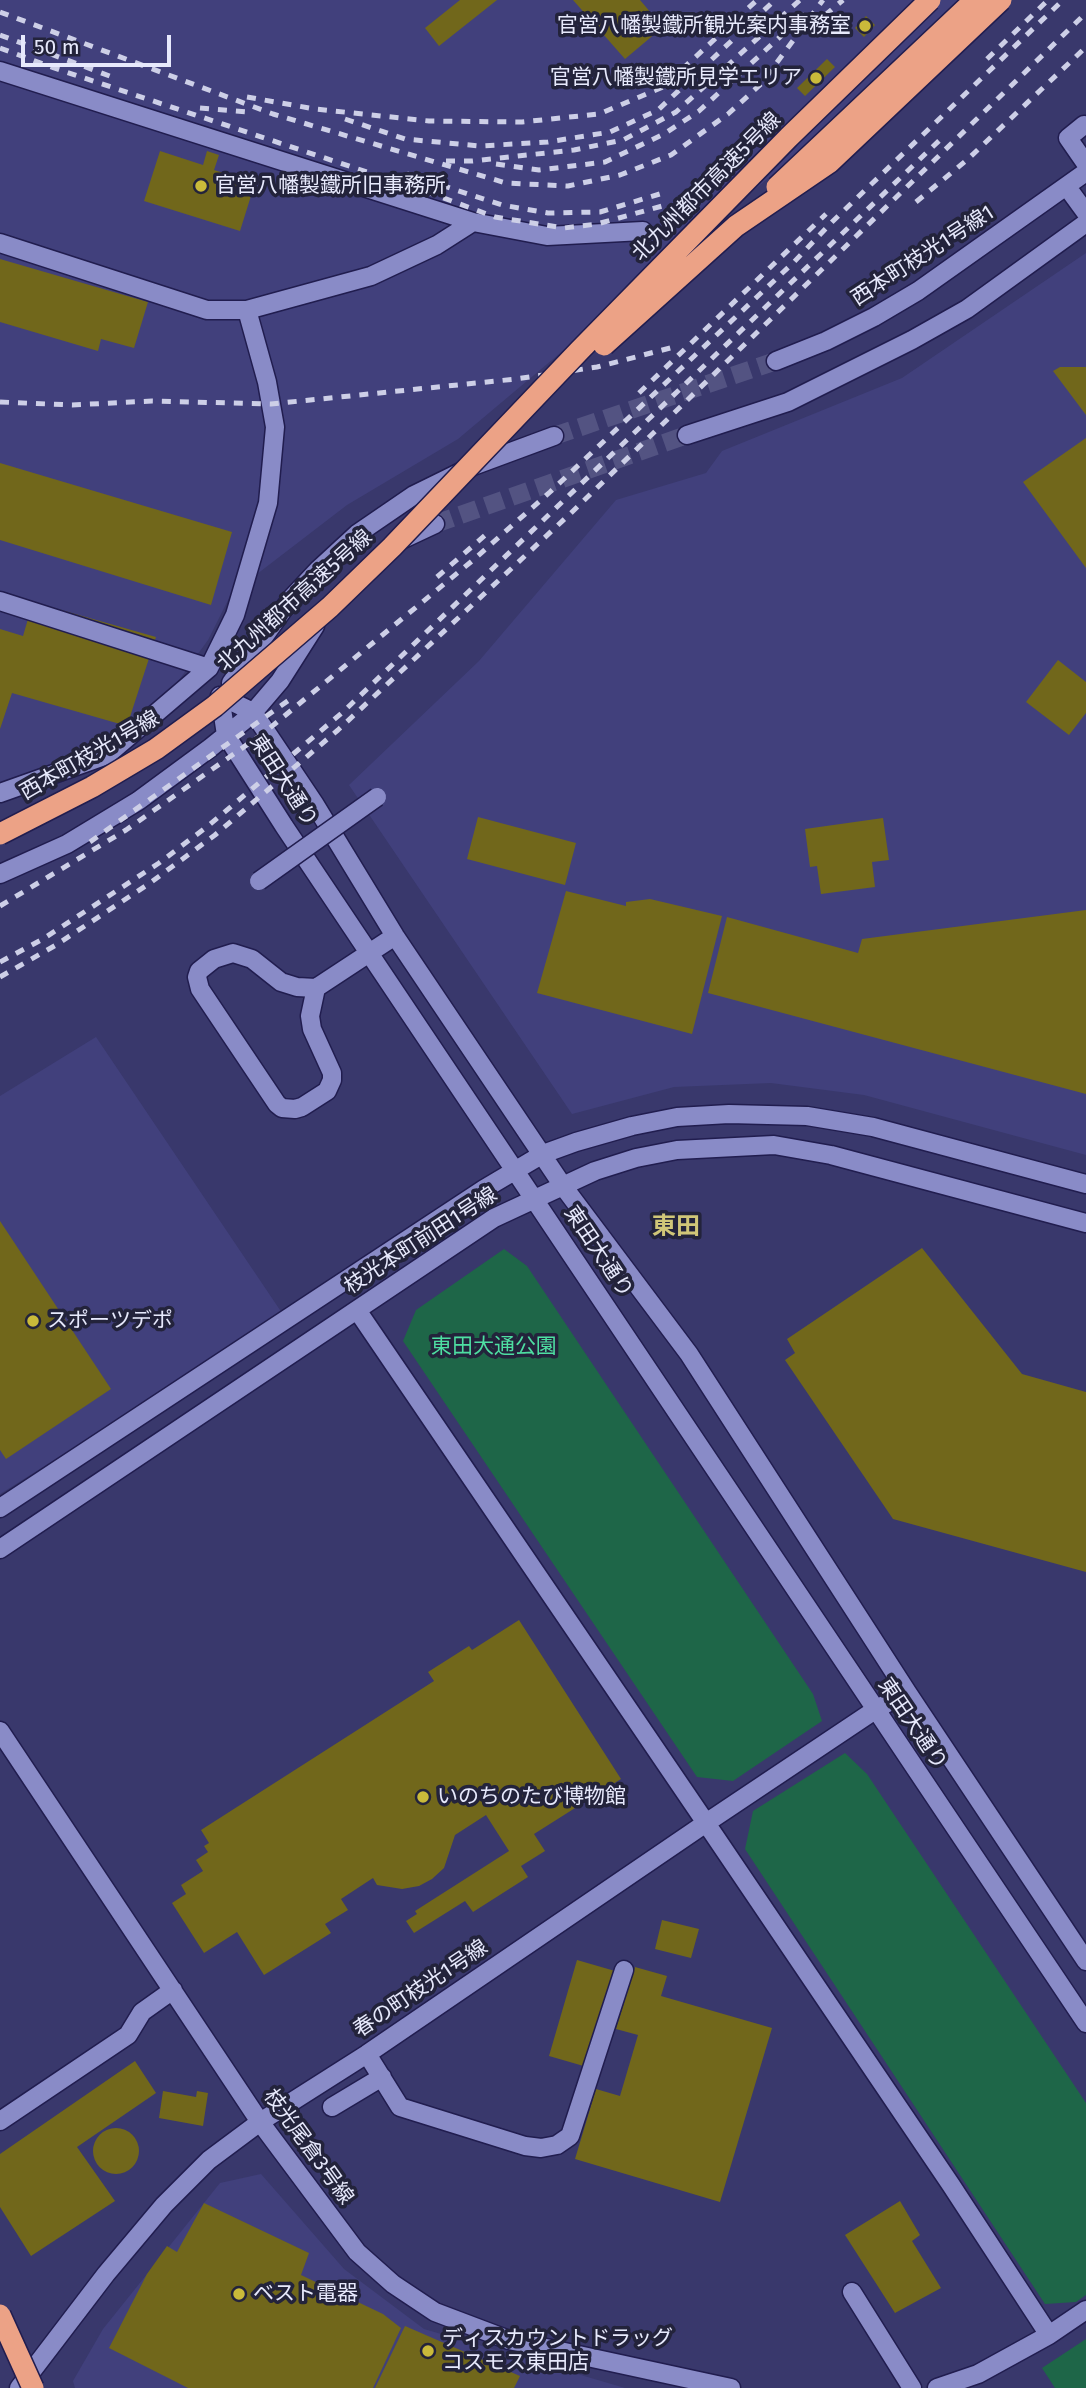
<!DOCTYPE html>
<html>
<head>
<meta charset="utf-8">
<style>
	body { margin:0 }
	#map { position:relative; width:1086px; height:2388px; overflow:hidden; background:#39386c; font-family:"Fira Sans",sans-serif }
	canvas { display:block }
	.scale { position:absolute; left:21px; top:35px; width:150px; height:32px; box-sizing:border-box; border:4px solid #e7e9fc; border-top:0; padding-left:9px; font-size:21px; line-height:24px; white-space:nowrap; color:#e7e9fc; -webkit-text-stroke:5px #23233b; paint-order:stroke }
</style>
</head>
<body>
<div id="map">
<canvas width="1086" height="2388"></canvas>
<div class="scale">50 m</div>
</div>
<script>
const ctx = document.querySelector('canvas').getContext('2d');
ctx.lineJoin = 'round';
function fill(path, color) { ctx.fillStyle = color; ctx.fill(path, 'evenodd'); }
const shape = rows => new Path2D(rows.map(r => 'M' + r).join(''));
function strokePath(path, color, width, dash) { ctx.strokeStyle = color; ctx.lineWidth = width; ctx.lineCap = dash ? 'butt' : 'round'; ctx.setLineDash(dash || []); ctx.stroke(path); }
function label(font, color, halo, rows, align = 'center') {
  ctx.font = font + ' "Fira Sans","Noto Sans JP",sans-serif'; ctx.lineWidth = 7; ctx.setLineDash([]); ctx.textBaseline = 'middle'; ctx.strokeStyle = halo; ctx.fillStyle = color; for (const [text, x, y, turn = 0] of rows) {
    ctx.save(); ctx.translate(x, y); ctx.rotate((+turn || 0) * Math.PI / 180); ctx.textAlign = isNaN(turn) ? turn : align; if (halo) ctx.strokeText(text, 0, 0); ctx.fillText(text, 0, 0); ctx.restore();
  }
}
const built = shape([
	[0,0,980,0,458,439,347,505,231,594,208,640,153,716,40,784,0,800],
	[1086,253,1086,1155,864,1095,771,1083,674,1087,572,1114,349,785,479,661,616,500,706,473,722,451,902,378],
	[96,1037,284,1316,0,1494,0,1096],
	[261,2174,344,2269,424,2329,625,2388,75,2388,73,2381,103,2329,220,2183]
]);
const green = shape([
	[504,1249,527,1266,813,1694,822,1721,733,1781,697,1777,403,1341,416,1310],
	[845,1753,867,1774,1086,2103,1086,2295,1076,2302,1045,2304,745,1849,753,1811],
	[1086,2339,1086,2388,1055,2388,1042,2368]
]);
const building = shape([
	[460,0,497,0,439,46,425,28],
	[573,0,640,0,663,27,625,59],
	[866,16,875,25,864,37,855,28],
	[827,59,835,67,805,96,797,88],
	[160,151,203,165,207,151,219,155,214,170,255,183,240,231,144,201],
	[0,259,148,302,134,348,101,339,98,351,0,322],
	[1060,367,1086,367,1086,415,1053,371],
	[1086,438,1086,568,1023,482],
	[0,463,232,532,211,605,0,540],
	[33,602,156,637,127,726,12,693,0,729,0,629,23,636],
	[1058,660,1086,682,1086,713,1069,735,1026,702],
	[478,817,576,843,565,885,467,859],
	[883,818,889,860,872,862,875,887,821,894,817,866,810,867,805,829],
	[566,891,626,906,626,902,650,899,722,916,692,1034,537,993],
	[1086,910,1086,1094,708,993,727,917,858,953,862,939],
	[0,1221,111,1389,6,1459,0,1450],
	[922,1248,1022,1374,1086,1392,1086,1572,893,1519,785,1360,795,1353,787,1339],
	[519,1620,621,1779,534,1834,545,1851,521,1866,528,1877,473,1912,465,1901,414,1933,406,1921,417,1914,415,1911,509,1851,486,1815,455,1835,444,1868,432,1879,419,1886,402,1889,377,1885,373,1878,341,1899,348,1910,325,1924,331,1933,264,1975,237,1932,204,1953,172,1903,186,1894,181,1885,203,1871,196,1860,208,1852,204,1846,209,1843,201,1830,434,1681,428,1672,469,1646,472,1650],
	[662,1920,699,1929,691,1958,655,1949],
	[577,1960,615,1971,587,2067,549,2056],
	[635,1967,667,1976,661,1996,772,2028,720,2202,575,2159,596,2089,620,2096,638,2035,616,2029],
	[135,2061,156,2093,77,2147,115,2201,31,2256,0,2207,0,2154],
	[163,2091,196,2097,197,2091,208,2093,203,2126,159,2118],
	'93 2151a23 23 0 1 1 46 0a23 23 0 1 1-46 0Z',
	[900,2201,920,2235,912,2241,941,2288,895,2313,845,2235],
	[204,2203,309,2253,301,2275,383,2314,401,2328,373,2388,188,2388,109,2348,147,2274,167,2246,177,2252],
	[405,2326,520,2376,514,2388,375,2388]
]);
const minorTunnel = shape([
	[554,436,776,361],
	[435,524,687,435]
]);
const minor = shape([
	[0,71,473,222,547,236,643,231],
	[1084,125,1068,138,1086,164],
	[1067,187,1086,213],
	[0,243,207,310,247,310],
	[776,361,826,341,874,317,918,291,1086,172],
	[687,435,788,402,912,340,967,309,1086,223],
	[403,539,435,524],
	[0,601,209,668],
	[231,683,290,600,319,569,357,534,414,495,473,466,554,436],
	[220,696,226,735,284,826,1086,2023],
	[220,696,253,712,314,803,395,936,522,1125,563,1186,689,1354,907,1692,1086,1961],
	[0,793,107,755,209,668,235,615,268,503,275,427,267,382,247,310,371,276,437,245,473,222],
	[0,874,67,844,138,801,210,748,251,715,280,681,315,626],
	[316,988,310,1016,312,1029,332,1073,332,1080,327,1091,302,1107,295,1109,282,1108,277,1104,200,989,197,977,199,971,214,959,233,953,252,959,281,982,297,987,316,988,395,936],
	[357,1310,706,1823,951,2185,1049,2335],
	[0,1508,484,1189,543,1154,576,1142,632,1126,677,1117,729,1114,807,1116,873,1127,1086,1184],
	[0,1549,494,1218,595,1171,636,1158,677,1150,774,1145,831,1155,1086,1223],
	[0,1731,260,2122,357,2252,393,2284,435,2312,509,2340,731,2388],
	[367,2054,400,2107,525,2146,541,2148,557,2145,570,2136,624,1970],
	[332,2107,382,2077],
	[0,2121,128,2035,142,2012,173,1990],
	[852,2292,912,2388],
	[19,2388,106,2274,164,2205,209,2160,260,2122,367,2054,706,1823,875,1710,907,1692],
	[937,2388,978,2374,1049,2335,1086,2310]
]);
const rail = shape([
	[0,12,273,114,506,183,568,186,620,175,671,155,728,114,761,84,823,0],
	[811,27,843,0],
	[0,35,115,78],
	[0,48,54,68,430,193,495,217,564,228,597,224,666,205],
	[987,59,1048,0],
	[247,97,315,109,429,121,522,122,599,114,663,87,757,0],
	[200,108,248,112],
	[345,119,405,139,480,146,548,142,610,132,658,110,775,0],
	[446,161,472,161,574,150,623,140,676,112,800,0],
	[496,164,539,170,605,162,664,134,699,111,805,14],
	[407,174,502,205,548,213,600,212,663,193],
	[916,202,968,159,1086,47],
	[639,393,826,214],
	[0,402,72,405,152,401,271,404,516,379,597,367,678,346],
	[437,577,490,531],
	[90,842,289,700],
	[0,906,126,830,265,732,472,561,550,492,794,262,832,222,1063,0],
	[0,962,43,939,159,863,208,826,343,712,944,136],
	[0,977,56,945,150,883,215,835,338,730,571,513,1086,13]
]);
const minorBridge = shape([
	[259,881,377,797]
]);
const highwayBridge = shape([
	[777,187,975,0],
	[604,345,736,226,830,162,1001,0],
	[0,834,92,787,156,749,215,706,330,607,392,547,580,350,789,137,930,0],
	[0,2315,33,2388]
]);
const markers = [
	[865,26,7,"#caba3a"],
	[816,78,7,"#caba3a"],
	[201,186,7,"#caba3a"],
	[33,1321,7,"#caba3a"],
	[423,1797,7,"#caba3a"],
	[239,2294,7,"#caba3a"],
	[428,2351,7,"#caba3a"]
];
const poiNames = [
	["官営八幡製鐵所観光案内事務室",851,26,"right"],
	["官営八幡製鐵所見学エリア",802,78,"right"],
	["官営八幡製鐵所旧事務所",215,186],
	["スポーツデポ",47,1321],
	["いのちのたび博物館",437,1797],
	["ベスト電器",253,2294],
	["ディスカウントドラッグ",442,2339],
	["コスモス東田店",442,2363]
];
const streetNames = [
	["北九州都市高速5号線",707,187,-45],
	["西本町枝光1号線1",923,256,-33],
	["北九州都市高速5号線",295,601,-42],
	["西本町枝光1号線",90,756,-30],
	["東田大通り",283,781,57],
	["枝光本町前田1号線",421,1241,-33],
	["東田大通り",598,1252,56],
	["東田大通り",912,1724,56],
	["春の町枝光1号線",421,1989,-34],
	["枝光尾倉3号線",308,2147,54]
];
const parkNames = [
	["東田大通公園",494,1347]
];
const quarterNames = [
	["東田",676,1227]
];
fill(built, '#41407c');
fill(green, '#1e6648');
fill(building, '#71671b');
strokePath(minorTunnel, '#535382', 18, [18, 9]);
strokePath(minor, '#211d4f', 21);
strokePath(minor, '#898bc7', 18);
strokePath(rail, '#cdcfe7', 5, [9, 9]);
strokePath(minorBridge, '#211d4f', 21, []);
strokePath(highwayBridge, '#211d4f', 24, []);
strokePath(minorBridge, '#898bc7', 18);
strokePath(highwayBridge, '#eca286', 21);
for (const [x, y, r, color] of markers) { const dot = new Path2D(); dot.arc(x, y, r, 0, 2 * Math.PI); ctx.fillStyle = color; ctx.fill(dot); strokePath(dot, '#23233b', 2.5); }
label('21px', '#e7e9fc', '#23233b', poiNames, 'left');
label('21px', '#e7e9fc', '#23233b', streetNames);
label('21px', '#4edea2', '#23233b', parkNames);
label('bold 24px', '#d0c678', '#23233b', quarterNames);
</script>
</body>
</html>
